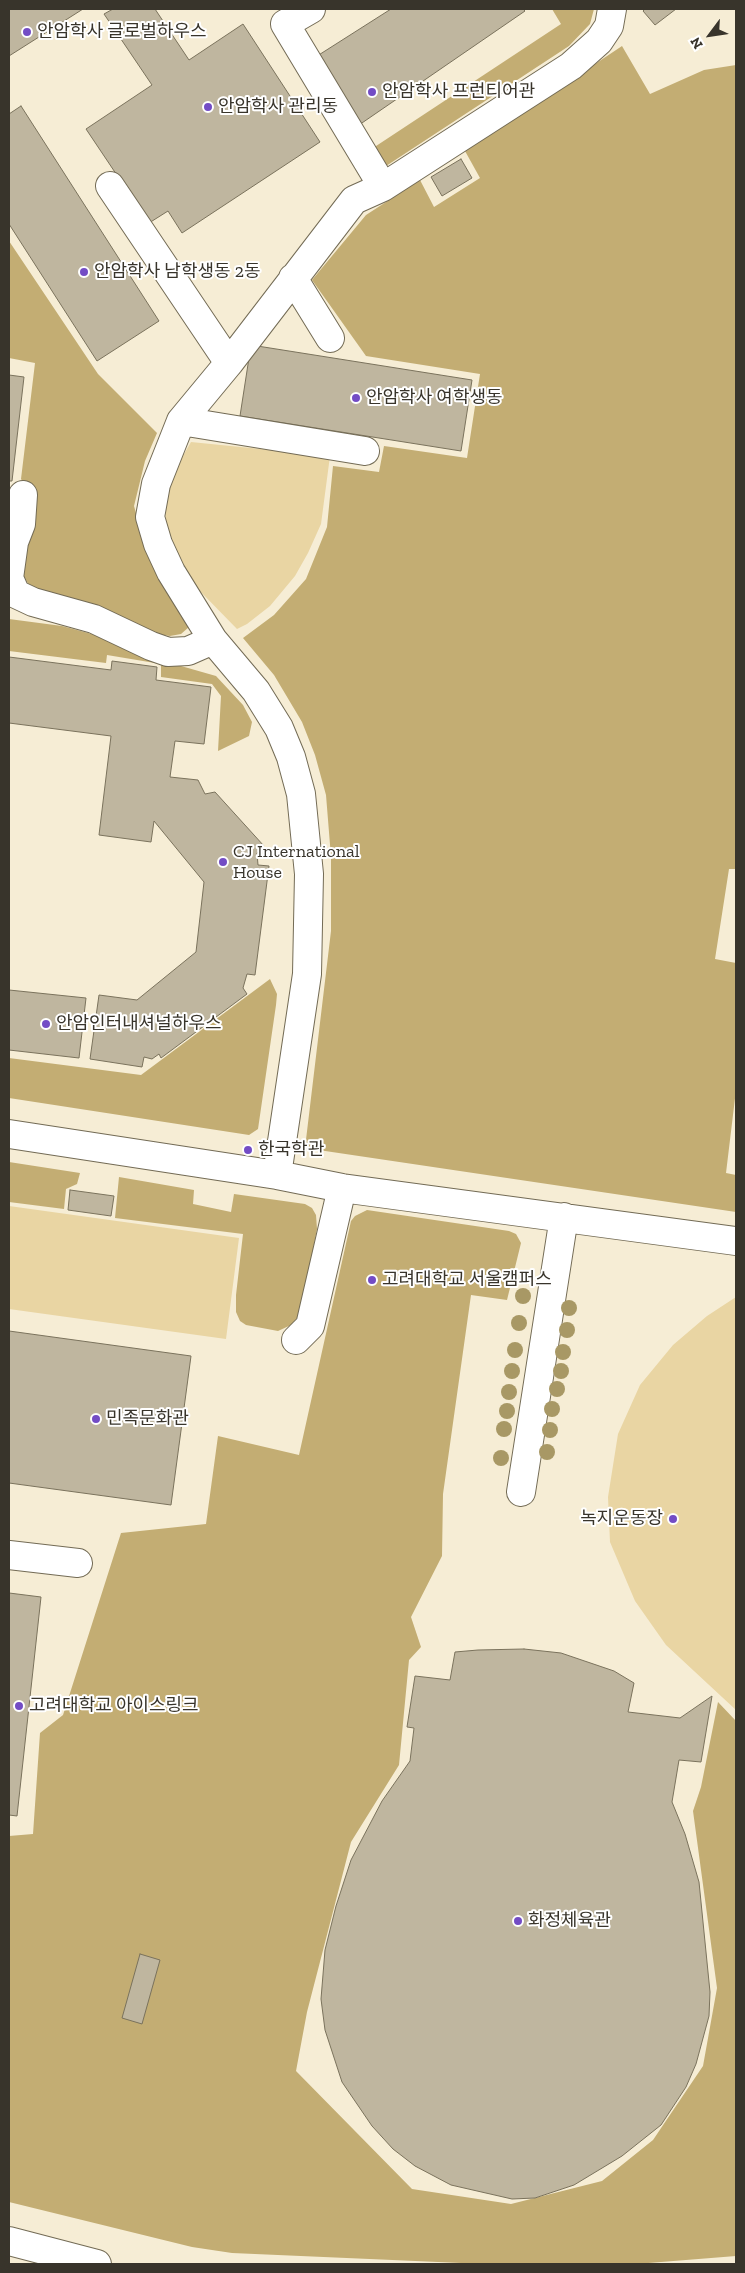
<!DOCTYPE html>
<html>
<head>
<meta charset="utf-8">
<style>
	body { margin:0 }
	#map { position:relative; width:745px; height:2273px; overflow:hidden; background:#f6edd5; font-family:"Zilla Slab",serif }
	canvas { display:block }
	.frame { position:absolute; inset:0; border:10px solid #38342b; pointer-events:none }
	.north { position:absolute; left:685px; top:10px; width:50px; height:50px; -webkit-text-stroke:4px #fff; paint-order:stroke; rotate:239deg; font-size:14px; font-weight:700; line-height:20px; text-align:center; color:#38342b }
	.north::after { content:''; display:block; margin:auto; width:18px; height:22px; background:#38342b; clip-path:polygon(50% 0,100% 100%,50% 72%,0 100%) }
</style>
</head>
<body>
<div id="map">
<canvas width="745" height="2273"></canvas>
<div class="frame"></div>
<div class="north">N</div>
</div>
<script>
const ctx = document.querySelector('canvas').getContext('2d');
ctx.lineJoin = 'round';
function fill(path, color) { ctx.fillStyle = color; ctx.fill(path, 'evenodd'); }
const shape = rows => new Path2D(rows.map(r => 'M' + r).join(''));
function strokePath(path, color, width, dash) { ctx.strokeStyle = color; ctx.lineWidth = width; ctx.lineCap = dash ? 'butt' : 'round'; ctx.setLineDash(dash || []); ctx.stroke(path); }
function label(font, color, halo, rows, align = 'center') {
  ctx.font = font + ' "Zilla Slab","Noto Sans KR",serif'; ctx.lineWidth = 4; ctx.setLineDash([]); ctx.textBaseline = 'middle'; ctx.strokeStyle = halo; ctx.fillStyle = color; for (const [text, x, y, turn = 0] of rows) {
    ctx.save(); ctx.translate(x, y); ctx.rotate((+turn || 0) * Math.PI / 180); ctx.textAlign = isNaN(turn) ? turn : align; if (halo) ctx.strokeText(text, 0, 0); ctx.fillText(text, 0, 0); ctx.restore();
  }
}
const green = shape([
	[191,442,330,456,321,524,308,553,295,576,270,606,247,624,237,629,195,586,180,562,167,536,165,510,169,480],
	[9,1206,239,1238,226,1339,9,1309],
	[736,1297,736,1710,666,1645,635,1601,610,1542,608,1497,618,1434,640,1385,673,1345,707,1316]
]);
const forest = shape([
	[552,9,594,9,590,24,569,46,383,168,370,150,561,24],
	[622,46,650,94,704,70,736,65,736,869,729,869,715,959,736,963,736,1090,726,1173,736,1175,736,1212,305,1148,331,931,331,857,326,795,315,755,302,722,274,675,243,638,274,615,306,579,327,527,333,466,379,472,384,446,467,458,480,374,366,356,312,280,366,215,420,180,434,207,480,178,465,151],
	[9,241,98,374,157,433,145,461,134,506,147,553,189,627,181,634,170,636,150,633,30,587,22,573,32,496,21,479,35,363,9,358],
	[9,619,62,626,103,637,167,662,216,676,243,705,252,722,249,736,218,751,221,696,212,684,161,677,161,664,107,655,106,663,9,651],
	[270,979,277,994,276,1005,258,1129,249,1135,9,1098,9,1058,141,1075],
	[9,1162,80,1173,77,1184,66,1189,64,1209,9,1202],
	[119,1177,194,1190,193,1204,231,1212,234,1194,305,1204,312,1208,316,1215,317,1229,302,1306,298,1317,291,1325,278,1331,246,1325,240,1321,236,1312,236,1295,243,1234,115,1218],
	[367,1210,509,1231,516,1234,521,1243,507,1300,471,1295,443,1494,442,1556,411,1617,421,1647,409,1660,399,1765,351,1842,307,2012,296,2071,412,2189,511,2204,602,2181,653,2140,703,2066,717,1988,693,1811,701,1787,718,1702,736,1721,736,2256,636,2264,484,2264,232,2253,192,2247,9,2202,9,1836,33,1834,40,1733,63,1715,121,1533,206,1524,218,1436,299,1455,351,1221,355,1216]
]);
const building = shape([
	[9,9,83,9,9,56,9,9],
	[113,9,155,9,189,60,243,24,320,142,182,233,168,211,149,223,86,129,152,85,104,14,113,9],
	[391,9,523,9,525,11,359,125,314,58,391,9],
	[645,9,676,9,655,25,643,11,645,9],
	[21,106,159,321,97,361,9,224,9,114,21,106],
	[461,159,472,178,442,196,431,177,461,159],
	[251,345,472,380,461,451,240,416,251,345],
	[9,375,24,377,12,481,9,481,9,375],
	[9,657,111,670,112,661,157,667,156,680,211,687,204,744,175,741,170,777,198,780,205,794,215,792,264,846,257,853,258,865,269,866,255,975,247,974,243,988,247,994,161,1058,159,1054,152,1059,144,1057,142,1067,90,1059,99,995,137,1000,196,952,204,882,154,821,151,842,99,835,111,736,9,723,9,657],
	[9,990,86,998,79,1058,9,1050,9,990],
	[70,1190,114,1196,111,1216,68,1210,70,1190],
	[9,1331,191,1356,171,1505,9,1483,9,1331],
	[9,1593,41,1597,17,1816,9,1815,9,1593],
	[524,1649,561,1653,614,1671,634,1683,628,1712,680,1718,712,1696,701,1762,679,1760,672,1802,685,1834,699,1882,710,1992,709,2016,696,2064,686,2087,661,2125,622,2156,574,2185,535,2198,512,2199,451,2185,415,2166,393,2149,372,2126,342,2082,325,2030,321,1999,325,1950,336,1906,351,1860,382,1801,410,1761,414,1728,407,1727,415,1676,450,1680,455,1652,478,1650,524,1649],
	[140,1954,160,1960,142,2024,122,2018,140,1954]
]);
const minor = shape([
	[311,9,285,24,383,187],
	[110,186,229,363],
	[293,278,330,338],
	[181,421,365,451],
	[23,495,21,524,14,542,9,578,16,594,33,602,94,619,151,646,168,652,188,651,213,640],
	[9,1134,277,1175,342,1188,736,1241],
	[277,1175,307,974,309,874,301,794,291,757,279,728,256,691,213,640,171,572,158,544,150,517,156,484,181,421,229,363,354,200,383,187,571,66,599,41,609,26,612,9],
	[296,1340,310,1326,342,1188],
	[521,1492,564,1217],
	[9,1555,78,1563],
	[9,2241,97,2264]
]);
const trees = [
	[523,1296],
	[569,1308],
	[519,1323],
	[567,1330],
	[515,1350],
	[563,1352],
	[512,1371],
	[561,1371],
	[557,1389],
	[509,1392],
	[552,1409],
	[507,1411],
	[504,1429],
	[550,1430],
	[547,1452],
	[501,1458]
];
const markers = [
	[27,32,5,"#734cc5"],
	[372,92,5,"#734cc5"],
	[208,107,5,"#734cc5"],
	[84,272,5,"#734cc5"],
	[356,398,5,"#734cc5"],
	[223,862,5,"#734cc5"],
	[46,1024,5,"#734cc5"],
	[248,1150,5,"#734cc5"],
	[372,1280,5,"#734cc5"],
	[96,1419,5,"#734cc5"],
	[673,1519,5,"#734cc5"],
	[19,1706,5,"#734cc5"],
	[518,1921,5,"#734cc5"]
];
const poiNames = [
	["안암학사 글로벌하우스",37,32],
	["안암학사 프런티어관",382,92],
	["안암학사 관리동",218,107],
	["안암학사 남학생동 2동",94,272],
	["안암학사 여학생동",366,398],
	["CJ International",233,852],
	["House",233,873],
	["안암인터내셔널하우스",56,1024],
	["한국학관",258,1150],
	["고려대학교 서울캠퍼스",382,1280],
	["민족문화관",106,1419],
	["녹지운동장",663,1519,"right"],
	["고려대학교 아이스링크",29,1706],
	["화정체육관",528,1921]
];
fill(green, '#e9d5a3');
fill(forest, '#c3ad73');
fill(building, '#bfb69f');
strokePath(building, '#7a725c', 1);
strokePath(minor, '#736b55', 30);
strokePath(minor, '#fff', 28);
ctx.fillStyle = '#a89865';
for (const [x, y] of trees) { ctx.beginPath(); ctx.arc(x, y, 8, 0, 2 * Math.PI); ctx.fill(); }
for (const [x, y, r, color] of markers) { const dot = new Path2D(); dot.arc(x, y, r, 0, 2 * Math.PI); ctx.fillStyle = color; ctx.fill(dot); strokePath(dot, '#fff', 2); }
label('18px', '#38342b', '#fff', poiNames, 'left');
</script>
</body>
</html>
